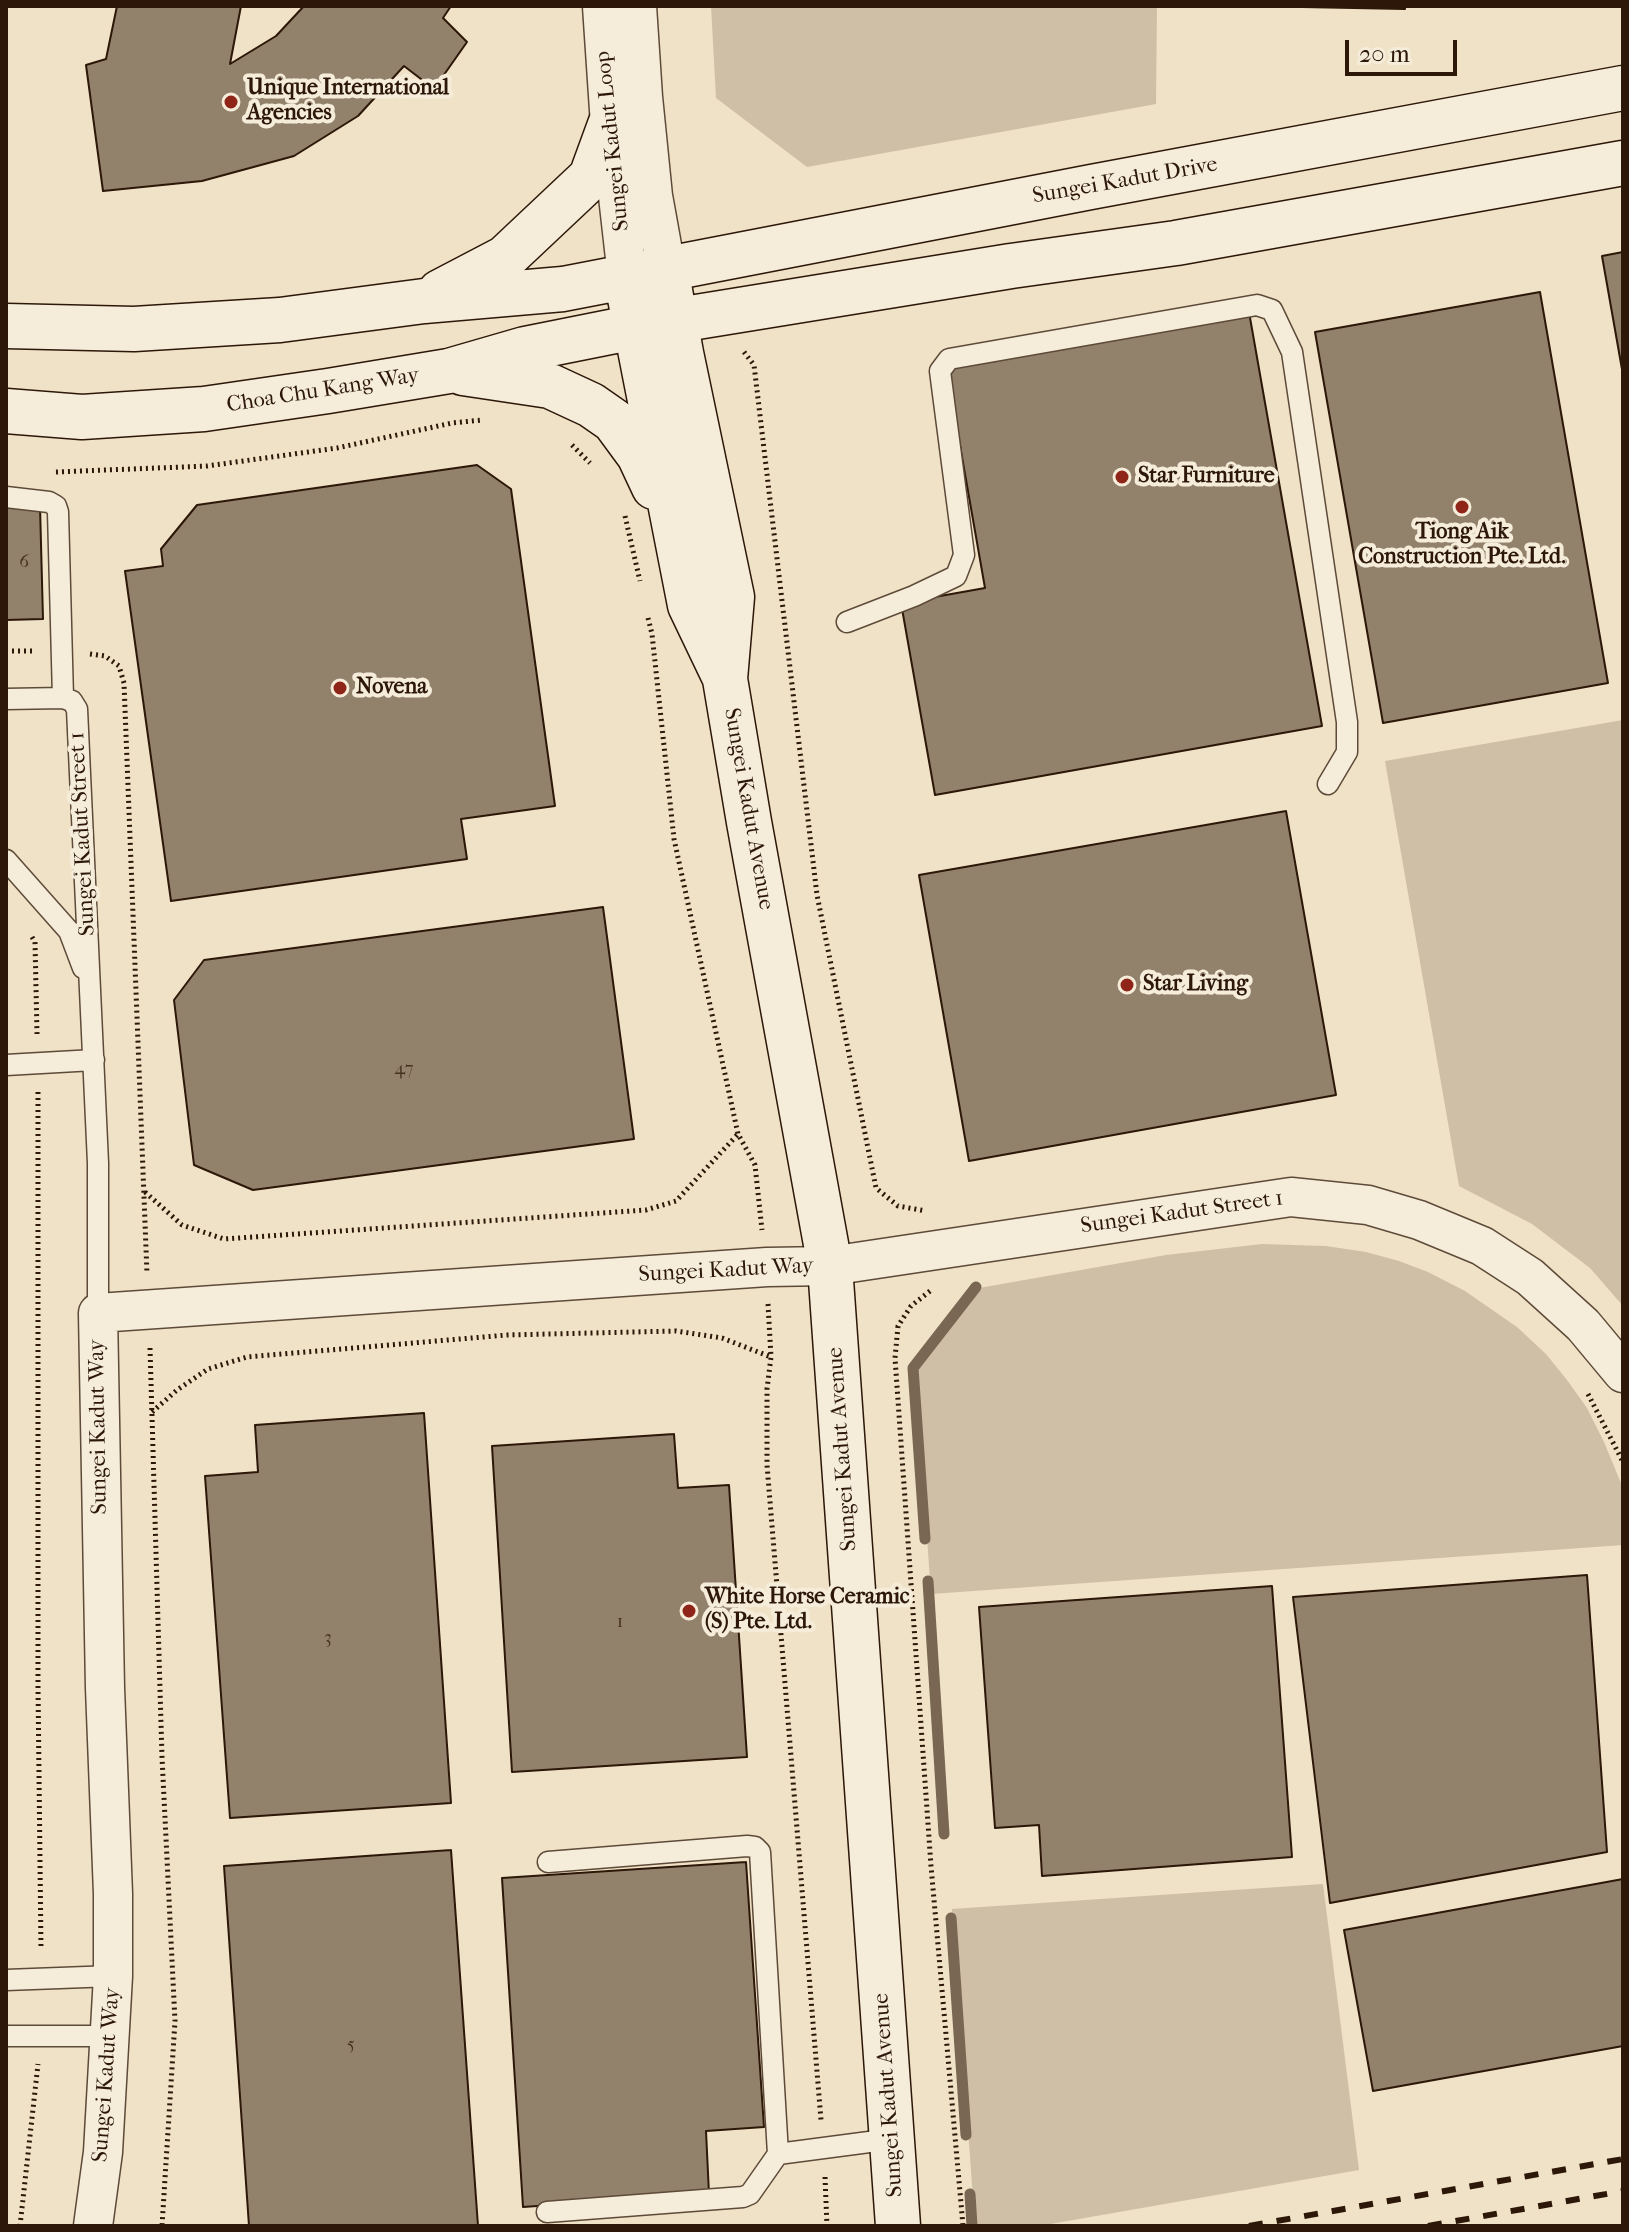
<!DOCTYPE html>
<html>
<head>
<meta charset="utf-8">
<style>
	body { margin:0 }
	#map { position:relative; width:1629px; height:2232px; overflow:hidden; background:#f0e2c6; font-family:"IM FELL French Canon",serif }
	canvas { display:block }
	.frame { position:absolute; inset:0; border:8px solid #2c1708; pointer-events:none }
	.scale { position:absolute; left:1345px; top:40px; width:112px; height:36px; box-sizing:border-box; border:4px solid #2c1708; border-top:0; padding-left:10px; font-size:24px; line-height:28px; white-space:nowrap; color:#2c1708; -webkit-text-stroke:6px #f5ecda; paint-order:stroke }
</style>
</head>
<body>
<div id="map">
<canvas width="1629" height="2232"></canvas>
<div class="frame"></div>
<div class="scale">20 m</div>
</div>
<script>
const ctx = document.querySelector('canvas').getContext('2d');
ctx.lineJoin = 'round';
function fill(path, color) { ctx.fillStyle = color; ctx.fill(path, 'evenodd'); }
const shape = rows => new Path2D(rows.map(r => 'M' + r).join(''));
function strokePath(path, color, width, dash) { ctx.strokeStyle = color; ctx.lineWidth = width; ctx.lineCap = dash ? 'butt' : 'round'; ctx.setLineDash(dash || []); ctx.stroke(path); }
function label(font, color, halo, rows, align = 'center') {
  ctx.font = font + ' "IM FELL French Canon",serif'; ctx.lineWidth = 8; ctx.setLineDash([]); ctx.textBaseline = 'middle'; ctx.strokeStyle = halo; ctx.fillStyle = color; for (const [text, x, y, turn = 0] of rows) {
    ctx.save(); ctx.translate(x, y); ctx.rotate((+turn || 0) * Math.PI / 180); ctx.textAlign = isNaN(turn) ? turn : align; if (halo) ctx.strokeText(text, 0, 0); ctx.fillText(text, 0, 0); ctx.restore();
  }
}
const green = shape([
	[711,6,1157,6,1156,104,807,167,716,98],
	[1623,720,1623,1306,1590,1268,1532,1224,1459,1186,1385,761],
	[1262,1244,1326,1246,1366,1252,1399,1261,1428,1272,1465,1291,1517,1327,1546,1354,1567,1380,1587,1408,1604,1442,1623,1488,1623,1545,931,1594,915,1369,979,1288,1166,1255],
	[1323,1884,1359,2170,1039,2226,975,2226,952,1909]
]);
const stream = shape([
	[925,1539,913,1368,976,1287],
	[928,1581,944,1834],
	[951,1918,966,2135],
	[970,2194,972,2226]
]);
const building = shape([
	[117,6,241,6,230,64,276,36,304,6,451,6,443,18,467,42,434,89,404,66,358,116,294,156,202,181,103,191,86,65,106,59,117,6],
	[1251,6,1405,6,1405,9,1251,6],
	[1623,252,1623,375,1602,256,1623,252],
	[1540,292,1608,683,1383,723,1315,332,1540,292],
	[1249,312,1322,726,935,795,901,603,985,588,946,366,1249,312],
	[477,465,511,489,555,806,461,819,467,859,171,901,125,571,163,566,161,549,197,505,477,465],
	[40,506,43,619,6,620,6,507,40,506],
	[1286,811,1336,1095,969,1161,919,875,1286,811],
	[603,907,634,1139,253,1190,194,1165,174,1000,204,960,603,907],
	[424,1413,451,1803,230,1818,205,1476,258,1472,255,1425,424,1413],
	[674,1434,678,1488,729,1485,747,1757,512,1772,492,1446,674,1434],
	[1587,1575,1607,1852,1330,1903,1293,1597,1587,1575],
	[1272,1586,1292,1857,1042,1876,1039,1825,995,1828,979,1607,1272,1586],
	[451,1850,478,2226,249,2226,224,1866,451,1850],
	[746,1862,764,2127,706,2131,709,2194,523,2207,502,1878,746,1862],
	[1623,1879,1623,2046,1373,2091,1344,1930,1623,1879]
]);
const path = shape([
	[744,352,754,365,817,895,876,1188,898,1206,926,1211],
	[572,445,590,463],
	[56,472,207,466,337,448,452,423,482,420],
	[625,516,640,581],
	[648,618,652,634,674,839,738,1134,755,1165,762,1230],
	[6,651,36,651],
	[90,654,105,656,119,666,124,683,147,1274],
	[32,937,35,942,37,1034],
	[38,1092,38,1686,41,1950],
	[145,1192,182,1225,224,1239,646,1210,676,1201,738,1134],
	[930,1291,911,1306,898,1326,895,1358,931,1866,963,2226],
	[768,1304,771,1357,767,1389,767,1465,821,2120],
	[150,1348,162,1757,175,2021,162,2226],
	[1588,1394,1623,1462],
	[152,1412,177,1390,208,1369,247,1357,507,1335,676,1331,722,1338,771,1357],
	[825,2177,827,2226],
	[20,2226,38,2064]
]);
const lane = shape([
	[6,497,49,502,56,506,58,512,63,698],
	[847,622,914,596,956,576,964,555,940,371,949,359,1257,305,1272,310,1292,352,1347,722,1347,752,1328,784],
	[6,699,63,698,72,701,77,709,98,1163,98,1313],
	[6,860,69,931,83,968],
	[6,1065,94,1060],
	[6,1980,113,1976],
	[6,2036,111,2036],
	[778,2154,892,2139],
	[547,2212,743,2197,750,2194,778,2154,760,1852,755,1847,747,1846,548,1862]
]);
const street = shape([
	[602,6,610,125,627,276],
	[637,6,643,97,653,196,666,268],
	[93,2226,103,2152,113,1976,113,1894,105,1688,98,1313,767,1267,830,1266,1291,1197,1368,1205,1419,1220,1482,1246,1530,1277,1583,1325,1623,1373]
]);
const secondary = shape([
	[666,268,681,353,732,597,725,679,749,822,830,1266,898,2226],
	[440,292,505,258,591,177,610,125],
	[630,298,690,605,724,676],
	[6,326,134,329,280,320,424,301,563,289,1091,187,1623,88],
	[463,373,550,386,591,405,614,421,639,455,654,487],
	[6,411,82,417,204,409,328,391,449,371,525,349,635,327,1011,266,1176,243,1623,163]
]);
const rail = shape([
	[1249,2226,1623,2159],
	[1428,2226,1623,2191]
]);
const markers = [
	[231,102,8,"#8f2418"],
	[1122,477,8,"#8f2418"],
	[1462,507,8,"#8f2418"],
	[340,688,8,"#8f2418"],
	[1127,985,8,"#8f2418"],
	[689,1611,8,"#8f2418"]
];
const numberNames = [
	["6",24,563],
	["47",404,1070],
	["1",620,1623],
	["3",328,1639],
	["5",351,2046]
];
const poiNames = [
	["Unique International",247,89],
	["Agencies",247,114],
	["Star Furniture",1138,477],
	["Tiong Aik",1462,533,"center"],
	["Construction Pte. Ltd.",1462,558,"center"],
	["Novena",356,688],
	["Star Living",1143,985],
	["White Horse Ceramic",705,1598],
	["(S) Pte. Ltd.",705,1623]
];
const streetNames = [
	["Sungei Kadut Loop",613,141,-96],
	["Sungei Kadut Drive",1125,181,-10],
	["Choa Chu Kang Way",323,391,-9],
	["Sungei Kadut Avenue",748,809,80],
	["Sungei Kadut Street 1",83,834,-93],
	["Sungei Kadut Street 1",1182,1213,-8],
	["Sungei Kadut Way",726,1271,-3],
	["Sungei Kadut Way",99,1427,-91],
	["Sungei Kadut Avenue",843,1449,-94],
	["Sungei Kadut Way",107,2075,-86],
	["Sungei Kadut Avenue",889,2095,-94]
];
fill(green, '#cfbfa6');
strokePath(stream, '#796753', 11);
fill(building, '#92816b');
strokePath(building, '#2c1708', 2);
strokePath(lane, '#5d4a38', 23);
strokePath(street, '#5d4a38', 41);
strokePath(secondary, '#2c1708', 47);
strokePath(path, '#2c1708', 5, [2, 4]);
strokePath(lane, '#f5ecda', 20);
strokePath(street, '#f5ecda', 38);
strokePath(secondary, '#f5ecda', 44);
strokePath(rail, '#2c1708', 6, [14, 14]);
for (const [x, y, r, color] of markers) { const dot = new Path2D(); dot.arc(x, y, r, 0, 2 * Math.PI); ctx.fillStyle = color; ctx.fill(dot); strokePath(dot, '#f5ecda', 3); }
label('18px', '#463221', null, numberNames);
label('bold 22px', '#2c1708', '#f5ecda', poiNames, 'left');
label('22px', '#2c1708', '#f5ecda', streetNames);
</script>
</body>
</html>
